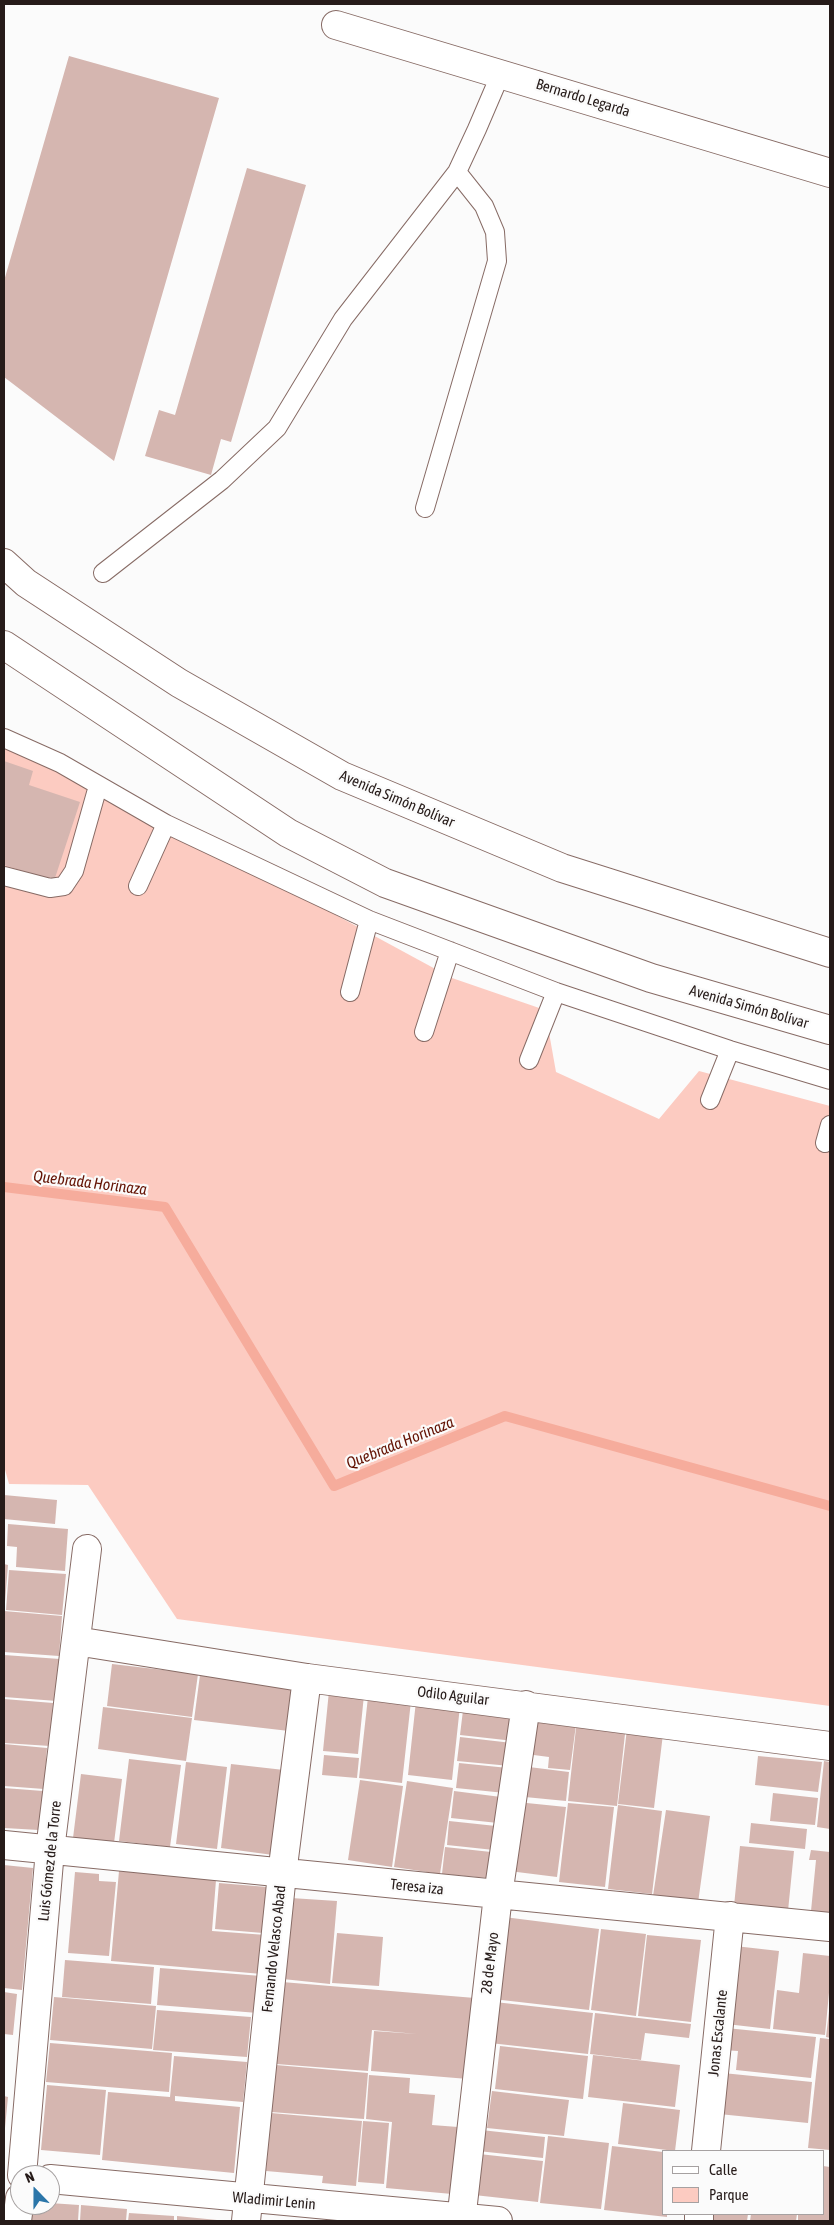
<!DOCTYPE html>
<html>
<head>
<meta charset="utf-8">
<style>
	body { margin:0 }
	#map { position:relative; width:834px; height:2225px; overflow:hidden; background:#fbfbfb; font-family:"Asap Condensed",sans-serif }
	canvas { display:block }
	.frame { position:absolute; inset:0; border:5px solid #261b19; pointer-events:none }
	.legend { position:absolute; left:662px; top:2150px; width:162px; height:65px; box-sizing:border-box; background:#fbfbfb; border:1px solid #a6a1a1; margin:0; padding:6px 9px; list-style:none; font-size:15px; color:#261b19 }
	.legend li { display:flex; align-items:center; gap:10px; height:25px }
	.legend b { width:25px; border:1px solid #a6a1a1 }
	.north { position:absolute; left:10px; top:2165px; width:50px; height:50px; box-sizing:border-box; background:#fbfbfb; border:1px solid #a6a1a1; border-radius:50%; rotate:338deg; font-size:14px; font-weight:700; line-height:20px; text-align:center; color:#261b19 }
	.north::after { content:''; display:block; margin:auto; width:18px; height:22px; background:#2b76a9; clip-path:polygon(50% 0,100% 100%,50% 72%,0 100%) }
</style>
</head>
<body>
<div id="map">
<canvas width="834" height="2225"></canvas>
<div class="frame"></div>
<ul class="legend">
<li><b style="height:6px;background:#fff"></b>Calle</li>
<li><b style="height:14px;background:#fccbc1"></b>Parque</li>
</ul>
<div class="north">N</div>
</div>
<script>
const ctx = document.querySelector('canvas').getContext('2d');
ctx.lineJoin = 'round';
function fill(path, color) { ctx.fillStyle = color; ctx.fill(path, 'evenodd'); }
const shape = rows => new Path2D(rows.map(r => 'M' + r).join(''));
function strokePath(path, color, width, dash) { ctx.strokeStyle = color; ctx.lineWidth = width; ctx.lineCap = dash ? 'butt' : 'round'; ctx.setLineDash(dash || []); ctx.stroke(path); }
function label(font, color, halo, rows, align = 'center') {
  ctx.font = font + ' "Asap Condensed",sans-serif'; ctx.lineWidth = 4.5; ctx.setLineDash([]); ctx.textBaseline = 'middle'; ctx.strokeStyle = halo; ctx.fillStyle = color; for (const [text, x, y, turn = 0] of rows) {
    ctx.save(); ctx.translate(x, y); ctx.rotate((+turn || 0) * Math.PI / 180); ctx.textAlign = isNaN(turn) ? turn : align; if (halo) ctx.strokeText(text, 0, 0); ctx.fillText(text, 0, 0); ctx.restore();
  }
}
const green = shape([
	[4,735,452,978,545,1010,556,1072,659,1119,699,1071,830,1106,830,1706,177,1619,88,1485,9,1484,4,1466]
]);
const stream = shape([
	[4,1187,165,1207,334,1486,505,1416,830,1506]
]);
const building = shape([
	[69,56,219,98,114,461,4,377,4,281],
	[247,168,306,185,231,442,221,439,211,475,145,456,159,410,175,415],
	[4,761,33,771,29,785,80,802,54,881,4,865],
	[4,1495,57,1500,55,1524,4,1519],
	[8,1524,68,1529,65,1571,16,1567,17,1547,7,1546],
	[4,1564,8,1565,5,1602,4,1602],
	[9,1570,66,1574,62,1615,6,1610],
	[4,1611,62,1616,59,1656,4,1652],
	[4,1655,60,1659,57,1701,4,1697],
	[112,1664,198,1674,192,1717,107,1706],
	[200,1675,294,1687,289,1731,194,1720],
	[329,1691,364,1695,358,1754,323,1751],
	[368,1697,411,1701,402,1783,359,1778],
	[4,1699,53,1703,50,1746,4,1743],
	[416,1701,460,1706,452,1780,408,1775],
	[464,1702,518,1708,514,1741,460,1735],
	[103,1707,192,1718,186,1761,98,1749],
	[531,1711,577,1717,570,1770,548,1768,549,1757,526,1754],
	[577,1719,626,1725,617,1806,568,1801],
	[627,1729,663,1734,654,1808,618,1804],
	[460,1737,512,1743,510,1766,457,1761],
	[4,1744,47,1748,44,1789,4,1786],
	[324,1755,359,1758,357,1778,322,1775],
	[758,1756,822,1762,818,1792,755,1785],
	[129,1759,181,1765,170,1847,119,1841],
	[824,1761,830,1762,830,1829,817,1827],
	[186,1762,227,1767,217,1849,176,1844],
	[459,1763,508,1768,505,1793,456,1788],
	[231,1764,284,1770,273,1855,221,1848],
	[529,1767,569,1772,566,1801,525,1797],
	[81,1774,122,1779,114,1843,73,1838],
	[360,1780,403,1786,392,1867,348,1860],
	[407,1781,453,1788,440,1874,394,1867],
	[4,1788,43,1791,39,1830,4,1828],
	[454,1791,501,1797,498,1823,451,1818],
	[773,1793,818,1798,815,1825,770,1821],
	[517,1802,566,1807,557,1877,509,1871],
	[568,1803,614,1807,605,1887,559,1882],
	[618,1805,662,1811,652,1894,608,1889],
	[666,1810,710,1816,698,1903,653,1896],
	[449,1821,496,1826,494,1850,447,1845],
	[751,1823,807,1829,805,1849,749,1843],
	[740,1846,794,1851,788,1911,734,1906],
	[445,1847,491,1852,488,1878,442,1874],
	[811,1850,830,1852,830,1913,811,1911,816,1860,809,1860],
	[4,1865,33,1868,22,1990,4,1988],
	[119,1871,216,1880,212,1931,266,1935,262,1974,111,1961],
	[75,1872,99,1874,99,1881,116,1882,109,1956,68,1953],
	[219,1883,267,1887,263,1933,215,1929],
	[291,1898,337,1901,330,1984,283,1979],
	[504,1917,599,1929,589,2010,493,1999],
	[601,1929,646,1934,636,2016,591,2010],
	[337,1933,383,1937,379,1986,332,1983],
	[647,1935,701,1940,691,2022,638,2016],
	[735,1946,779,1951,770,2029,726,2024],
	[803,1953,830,1956,830,1982,825,2035,773,2029,777,1990,799,1993],
	[65,1960,154,1967,151,2004,62,1997],
	[160,1968,261,1976,258,2013,157,2005],
	[282,1982,475,1998,468,2079,371,2071,374,2031,417,2034,372,2030,368,2071,276,2064],
	[4,1992,17,1994,13,2035,4,2034],
	[54,1997,156,2006,152,2049,50,2040],
	[495,2002,593,2013,588,2054,490,2043],
	[157,2010,251,2017,247,2057,153,2050],
	[829,2011,830,2011,830,2038,826,2037],
	[595,2013,691,2024,689,2038,645,2033,641,2060,590,2054],
	[726,2028,816,2037,811,2078,736,2070,738,2051,723,2050],
	[820,2038,830,2039,830,2150,808,2148],
	[50,2043,172,2053,169,2092,46,2082],
	[500,2046,588,2056,583,2099,495,2089],
	[593,2055,680,2065,675,2107,588,2097],
	[174,2056,247,2062,243,2102,175,2096,175,2101,240,2107,234,2173,102,2160,108,2092,170,2097],
	[276,2065,368,2073,364,2119,271,2112],
	[723,2073,812,2082,808,2123,719,2114],
	[369,2075,410,2078,409,2093,435,2095,432,2125,458,2127,452,2194,386,2188,392,2122,366,2119],
	[47,2085,106,2090,100,2155,41,2150],
	[492,2091,569,2100,564,2136,487,2128],
	[4,2096,8,2097,5,2128,4,2128],
	[623,2103,680,2110,675,2151,618,2144],
	[271,2113,362,2121,356,2186,322,2183,323,2176,266,2171],
	[363,2121,389,2123,384,2184,358,2182],
	[481,2130,545,2137,543,2158,478,2151],
	[548,2136,609,2143,601,2209,540,2203],
	[612,2146,663,2152,663,2214,667,2214,667,2217,604,2210],
	[479,2154,543,2161,538,2202,474,2195],
	[823,2166,830,2167,830,2221,798,2221,798,2214,823,2214],
	[50,2203,79,2205,78,2221,27,2221,28,2205,50,2205],
	[81,2205,127,2209,126,2221,80,2221],
	[129,2213,174,2216,174,2221,128,2221],
	[708,2214,748,2214,747,2221,707,2221],
	[751,2214,797,2214,796,2221,750,2221],
	[177,2216,217,2220,217,2221,177,2221]
]);
const service = shape([
	[425,508,497,261,495,232,484,206,457,172],
	[103,573,222,480,277,428,343,319,457,172,477,129,501,73],
	[4,738,60,763,166,824,369,920,556,992,730,1050,830,1080],
	[4,876,50,888,64,886,74,871,98,786],
	[138,886,166,824],
	[350,992,369,920],
	[424,1032,450,951],
	[529,1060,556,992],
	[710,1100,730,1050],
	[825,1143,830,1125]
]);
const minor = shape([
	[336,25,830,173],
	[76,1641,307,1678,830,1746],
	[4,1845,830,1927],
	[706,2151,730,1916],
	[22,2175,50,1850,87,1549],
	[50,2179,498,2221],
	[17,2221,20,2198],
	[246,2221,282,1874,307,1678],
	[461,2221,498,1895,526,1705],
	[699,2221,699,2214]
]);
const trunk = shape([
	[4,563,26,583,179,683,342,776,562,868,830,953],
	[4,645,288,833,385,883,651,978,830,1030]
]);
const streetNames = [
	["Bernardo Legarda",583,98,17],
	["Avenida Simón Bolívar",397,799,23],
	["Avenida Simón Bolívar",749,1007,16],
	["Odilo Aguilar",453,1696,7],
	["Luis Gómez de la Torre",50,1861,-84],
	["Teresa iza",417,1887,6],
	["Fernando Velasco Abad",274,1949,-84],
	["28 de Mayo",490,1963,-83],
	["Jonas Escalante",718,2033,-84],
	["Wladimir Lenin",274,2201,5]
];
const waterNames = [
	["Quebrada Horinaza",90,1183,7],
	["Quebrada Horinaza",400,1443,-22]
];
fill(green, '#fccbc1');
strokePath(stream, '#f6ac9c', 10);
fill(building, '#d5b6b0');
strokePath(service, '#876b65', 20);
strokePath(minor, '#876b65', 30);
strokePath(trunk, '#876b65', 30);
strokePath(service, '#fff', 18);
strokePath(minor, '#fff', 28);
strokePath(trunk, '#fff', 28);
label('15px', '#261b19', '#fbfbfb', streetNames);
label('italic 16px', '#641405', '#fbfbfb', waterNames);
</script>
</body>
</html>
